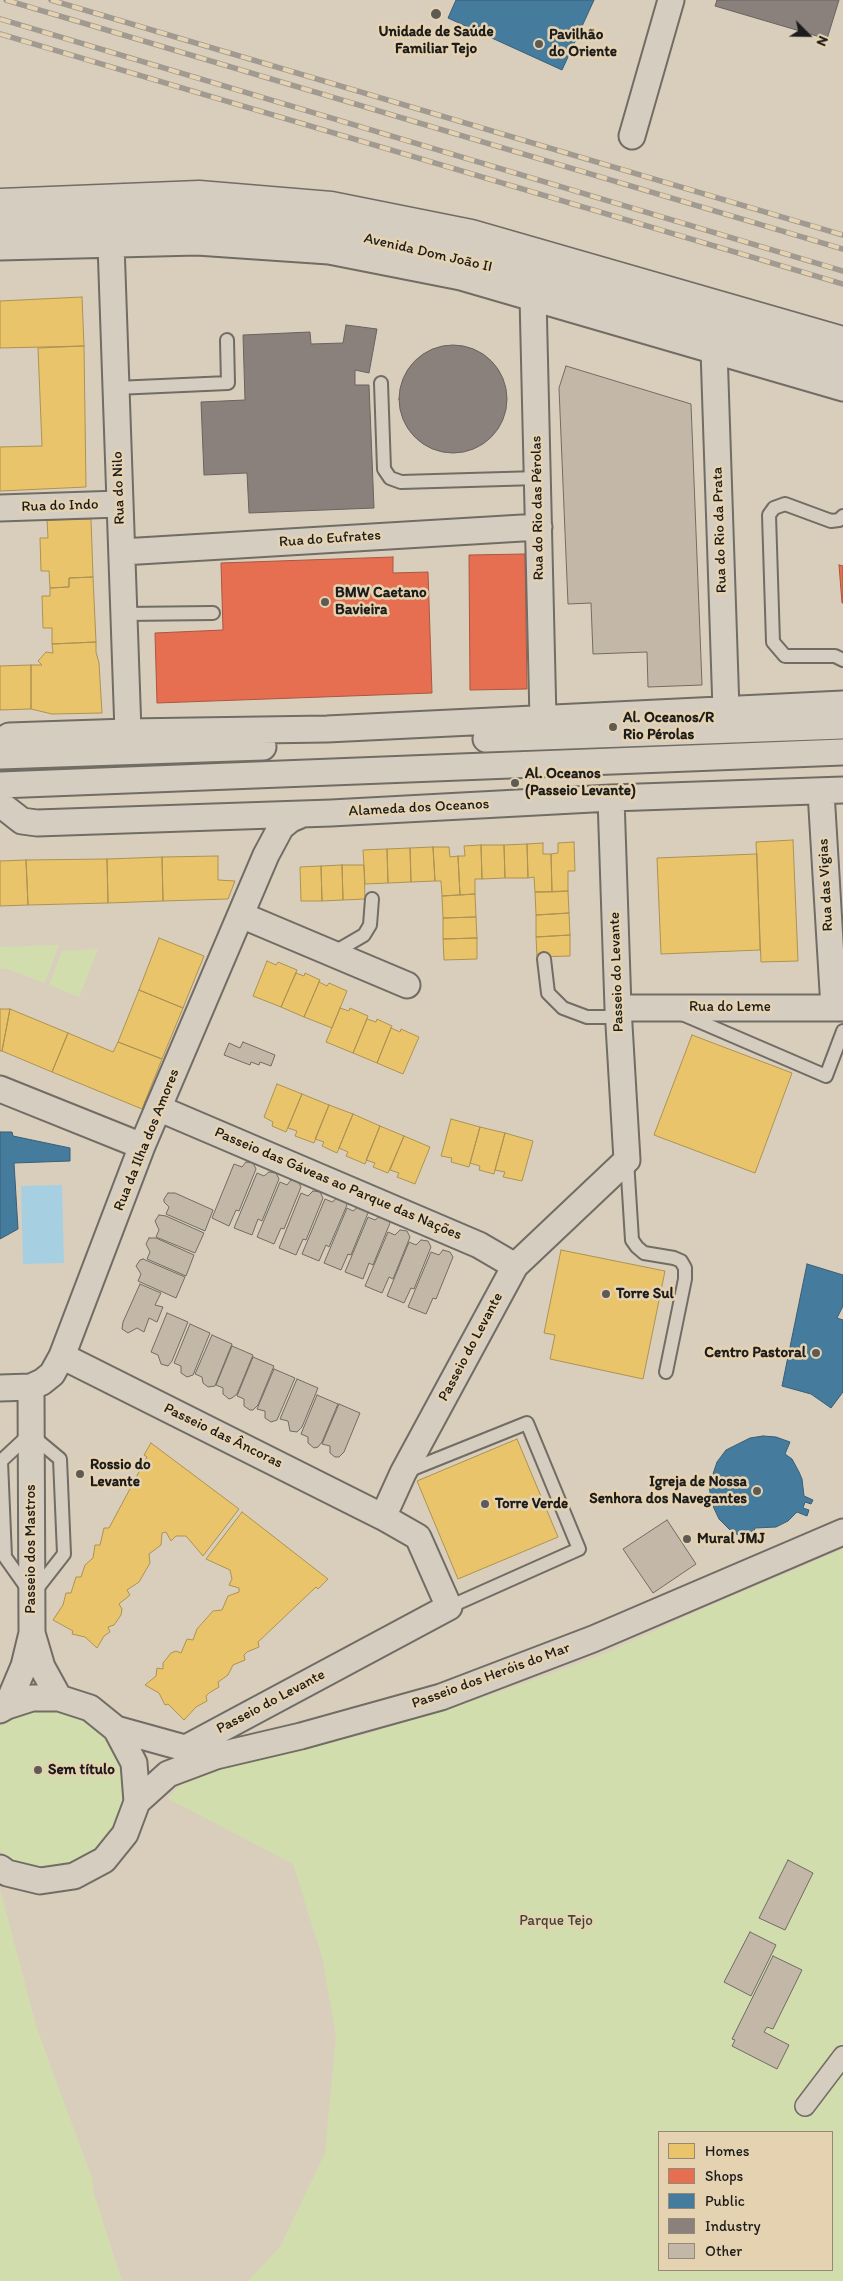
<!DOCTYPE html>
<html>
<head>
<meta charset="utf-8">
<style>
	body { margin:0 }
	#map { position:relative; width:843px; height:2281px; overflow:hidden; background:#d9cebc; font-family:Itim,sans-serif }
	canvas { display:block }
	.legend { position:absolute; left:658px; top:2131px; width:175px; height:140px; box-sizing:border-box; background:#e5d2b0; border:1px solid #958975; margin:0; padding:6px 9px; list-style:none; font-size:15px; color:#1c1c1c }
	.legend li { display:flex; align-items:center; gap:10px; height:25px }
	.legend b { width:25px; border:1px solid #958975 }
	.north { position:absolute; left:783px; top:10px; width:50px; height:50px; -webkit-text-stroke:4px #e5d2b0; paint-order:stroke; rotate:113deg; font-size:14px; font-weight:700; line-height:20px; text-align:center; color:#1c1c1c }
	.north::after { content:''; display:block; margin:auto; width:18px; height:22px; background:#1c1c1c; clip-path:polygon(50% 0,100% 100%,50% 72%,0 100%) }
</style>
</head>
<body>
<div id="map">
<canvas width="843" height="2281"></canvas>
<ul class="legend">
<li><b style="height:14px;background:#e9c46a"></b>Homes</li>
<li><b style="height:14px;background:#e76f51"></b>Shops</li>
<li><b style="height:14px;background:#457b9d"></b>Public</li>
<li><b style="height:14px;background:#8a817c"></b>Industry</li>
<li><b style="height:14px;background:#c3b7a8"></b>Other</li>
</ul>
<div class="north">N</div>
</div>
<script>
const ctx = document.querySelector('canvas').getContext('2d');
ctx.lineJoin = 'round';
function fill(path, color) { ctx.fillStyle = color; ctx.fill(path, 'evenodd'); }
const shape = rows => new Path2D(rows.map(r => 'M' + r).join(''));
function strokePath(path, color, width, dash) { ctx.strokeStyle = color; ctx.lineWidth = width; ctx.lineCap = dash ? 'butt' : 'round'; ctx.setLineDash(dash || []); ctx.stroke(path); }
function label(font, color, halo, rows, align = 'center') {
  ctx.font = font + ' Itim,sans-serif'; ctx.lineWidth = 5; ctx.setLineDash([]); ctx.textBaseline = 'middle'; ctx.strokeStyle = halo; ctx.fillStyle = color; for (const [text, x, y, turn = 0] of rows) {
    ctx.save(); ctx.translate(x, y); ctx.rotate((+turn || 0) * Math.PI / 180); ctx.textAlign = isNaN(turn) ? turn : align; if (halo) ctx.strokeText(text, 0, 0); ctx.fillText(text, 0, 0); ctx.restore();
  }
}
const green = shape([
	[59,945,45,983,7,969,0,969,0,947],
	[98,949,79,997,49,985,62,951],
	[843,1549,843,2281,248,2281,280,2247,325,2153,336,2036,322,1957,293,1864,167,1798,186,1780,199,1774,367,1734,475,1700,556,1672,606,1653,707,1607],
	[659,2132,832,2132,832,2270,659,2270],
	[55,1710,82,1718,103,1735,118,1757,124,1784,121,1811,109,1835,89,1854,64,1865,37,1867,11,1859,0,1851,0,1726,28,1712],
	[0,1889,37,2029,92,2178,94,2194,122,2281,0,2281]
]);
const water = shape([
	[62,1185,64,1263,23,1264,21,1186]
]);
const homes = shape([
	[82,297,84,346,0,348,0,301,82,297],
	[84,346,86,487,0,491,0,447,42,446,38,348,84,346],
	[91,519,93,577,69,578,69,587,50,588,49,571,41,571,40,538,48,538,47,520,91,519],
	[93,577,96,642,52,644,52,628,43,628,42,596,50,596,50,588,69,587,69,578,93,577],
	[96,642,96,652,99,663,102,713,52,714,31,709,31,665,42,665,38,661,46,652,53,653,52,644,96,642],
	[31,665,31,709,0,710,0,666,31,665],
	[793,840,798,961,761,962,756,842,793,840],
	[574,842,575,871,568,871,568,891,552,892,551,854,558,853,558,843,574,842],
	[543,843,543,854,551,854,552,892,535,892,534,877,528,878,527,844,543,843],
	[527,844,528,878,505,878,504,845,527,844],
	[481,845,482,879,475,879,475,894,460,895,458,856,465,856,464,846,481,845],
	[481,845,504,845,505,878,482,879,481,845],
	[433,847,435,881,411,882,410,848,433,847],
	[433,847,449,847,450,857,458,856,460,895,442,896,441,881,435,881,433,847],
	[410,848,411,882,388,883,387,849,410,848],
	[387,849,388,883,365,884,363,850,387,849],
	[757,854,760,950,661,954,657,858,757,854],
	[218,856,218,880,235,881,228,899,163,901,162,857,218,856],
	[162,857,163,901,108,903,107,859,162,857],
	[107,859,108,903,28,905,26,860,107,859],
	[26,860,28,905,0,906,0,861,26,860],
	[342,865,364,865,365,899,343,900,342,865],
	[342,865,343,900,322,901,321,866,342,865],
	[321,866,322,901,301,901,300,867,321,866],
	[568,891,569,913,536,915,535,892,568,891],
	[475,894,476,917,443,918,442,896,475,894],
	[569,913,570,935,536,937,536,915,569,913],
	[476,917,477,938,443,939,443,918,476,917],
	[570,935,570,956,537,957,536,937,570,935],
	[159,938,204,956,183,1008,139,990,159,938],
	[477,938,477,959,444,960,443,939,477,938],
	[267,961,276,965,278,962,297,970,281,1007,253,996,267,961],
	[296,973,304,976,305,973,320,980,304,1017,281,1007,296,973],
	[319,982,327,986,329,983,347,991,332,1028,304,1017,319,982],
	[139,990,183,1008,162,1059,118,1042,139,990],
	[340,1008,349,1011,350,1008,368,1016,353,1053,326,1042,340,1008],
	[0,1009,10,1009,2,1051,0,1051,0,1009],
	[10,1009,68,1033,52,1072,2,1051,10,1009],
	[367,1019,376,1022,377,1019,392,1026,377,1063,353,1053,367,1019],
	[391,1028,400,1032,401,1029,419,1037,403,1074,377,1063,391,1028],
	[68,1033,113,1052,118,1042,162,1059,142,1109,52,1072,68,1033],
	[692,1035,792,1073,755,1173,654,1135,692,1035],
	[277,1084,302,1094,286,1132,272,1126,273,1122,264,1117,277,1084],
	[302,1094,329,1105,314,1143,295,1136,297,1131,288,1128,302,1094],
	[329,1105,353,1114,337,1153,322,1146,324,1142,315,1139,329,1105],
	[353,1114,380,1126,365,1164,346,1156,348,1152,339,1148,353,1114],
	[451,1119,480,1127,469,1167,451,1162,452,1158,441,1156,451,1119],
	[380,1126,404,1136,388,1173,373,1167,375,1163,366,1160,380,1126],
	[480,1127,505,1133,494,1174,479,1170,480,1166,470,1163,480,1127],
	[505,1133,533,1141,522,1181,503,1177,505,1172,495,1170,505,1133],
	[404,1136,430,1147,415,1184,397,1177,399,1173,390,1170,404,1136],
	[561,1250,665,1271,643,1379,550,1359,555,1335,544,1333,561,1250],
	[517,1439,558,1537,458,1579,417,1481,517,1439],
	[151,1443,239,1509,203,1556,186,1536,176,1536,171,1541,166,1532,162,1533,161,1545,149,1554,150,1563,139,1582,127,1590,130,1595,119,1604,122,1609,121,1615,114,1625,108,1627,110,1632,104,1636,97,1648,85,1637,72,1634,73,1631,53,1620,63,1605,66,1593,71,1593,76,1577,81,1577,85,1565,93,1558,95,1545,100,1545,104,1528,109,1528,147,1457,144,1455,151,1443],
	[242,1512,328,1579,318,1589,316,1587,258,1642,259,1647,247,1652,244,1655,245,1660,233,1665,228,1675,218,1682,219,1687,209,1693,206,1696,207,1701,196,1707,184,1720,168,1704,165,1705,159,1693,145,1685,156,1676,157,1668,163,1669,163,1663,171,1653,176,1651,181,1653,187,1639,193,1640,197,1629,213,1611,222,1610,228,1596,239,1592,239,1588,229,1585,232,1579,230,1570,206,1559,242,1512]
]);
const shops = shape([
	[525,554,527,689,470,690,469,555,525,554],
	[393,557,393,573,428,572,432,693,157,703,155,633,223,630,221,563,393,557],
	[839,565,843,566,843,603,842,603,839,565]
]);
const public = shape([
	[456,0,594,0,562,70,448,18,456,0],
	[0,1132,12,1132,13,1136,70,1148,70,1161,14,1163,18,1229,0,1239,0,1132],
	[807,1264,843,1275,843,1306,837,1318,843,1320,843,1392,831,1408,811,1394,782,1386,807,1264],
	[763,1436,776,1437,790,1442,785,1454,792,1459,799,1472,802,1479,804,1496,813,1500,811,1504,805,1502,803,1508,809,1510,807,1516,797,1512,788,1521,776,1527,755,1528,750,1541,731,1531,719,1519,712,1504,709,1486,717,1462,726,1450,750,1438,763,1436]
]);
const industry = shape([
	[717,0,839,0,827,39,715,6,717,0],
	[346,325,377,329,369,373,355,370,355,385,369,385,374,508,249,513,247,473,204,475,201,402,245,400,243,335,310,332,311,344,343,343,346,325],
	'399 399a54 54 0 1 1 108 0a54 54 0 1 1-108 0Z'
]);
const building = shape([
	[566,366,691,404,702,685,648,687,647,652,593,654,591,603,568,604,559,388,566,366],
	[243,1042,275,1055,271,1066,260,1062,259,1065,251,1062,250,1065,224,1055,229,1043,240,1048,243,1042],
	[246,1162,253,1163,256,1169,239,1211,236,1210,229,1226,212,1218,234,1164,242,1167,246,1162],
	[269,1172,276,1173,279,1179,262,1221,258,1219,252,1235,234,1228,257,1173,264,1176,269,1172],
	[291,1180,298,1181,301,1187,284,1229,281,1228,274,1244,257,1237,280,1182,287,1185,291,1180],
	[313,1191,320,1192,323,1198,306,1240,303,1239,296,1255,279,1248,301,1193,308,1196,313,1191],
	[168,1193,175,1193,213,1210,205,1231,166,1214,169,1207,164,1202,164,1199,168,1193],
	[337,1198,346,1202,347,1205,329,1247,326,1245,319,1261,302,1254,325,1199,332,1202,337,1198],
	[358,1207,368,1210,368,1213,351,1255,348,1254,341,1270,324,1263,347,1208,353,1211,358,1207],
	[159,1215,166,1216,204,1233,195,1253,156,1237,159,1230,155,1221,159,1215],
	[380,1216,389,1220,390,1223,373,1265,369,1263,363,1279,345,1272,368,1217,375,1220,380,1216],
	[400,1230,407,1231,410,1237,393,1279,389,1277,382,1293,365,1286,388,1232,395,1235,400,1230],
	[149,1238,156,1238,194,1255,186,1276,147,1259,150,1252,146,1244,149,1238],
	[421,1240,428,1241,431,1247,414,1289,411,1288,404,1303,387,1296,409,1242,416,1245,421,1240],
	[443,1250,450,1252,453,1257,436,1299,433,1298,426,1314,408,1307,431,1252,439,1255,443,1250],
	[143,1259,185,1277,176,1298,138,1281,141,1274,136,1266,140,1260,143,1259],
	[140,1284,161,1293,155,1305,163,1307,157,1322,149,1318,144,1332,137,1328,128,1333,122,1329,123,1322,140,1284],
	[167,1313,188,1322,172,1361,168,1366,161,1364,158,1355,151,1352,167,1313],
	[190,1324,210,1333,193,1375,187,1377,181,1373,181,1366,174,1363,190,1324],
	[212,1335,232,1344,215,1386,208,1387,203,1383,202,1377,195,1374,212,1335],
	[232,1346,253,1355,237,1394,232,1398,229,1399,223,1394,223,1388,216,1385,232,1346],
	[253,1357,274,1366,258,1405,253,1410,250,1410,244,1406,244,1399,237,1396,253,1357],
	[274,1369,295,1378,277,1420,271,1422,265,1418,265,1411,257,1409,274,1369],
	[297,1379,318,1388,302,1427,297,1432,290,1431,288,1421,280,1419,297,1379],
	[317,1395,338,1404,322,1442,318,1447,314,1448,308,1443,308,1437,301,1434,317,1395],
	[339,1404,360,1413,344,1452,339,1457,335,1457,330,1453,330,1446,322,1444,339,1404],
	[667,1520,696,1564,653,1593,623,1549,667,1520],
	[788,1860,813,1873,785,1930,759,1918,788,1860],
	[750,1932,776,1945,751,1996,724,1982,750,1932],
	[773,1956,802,1970,773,2029,767,2027,764,2032,789,2045,777,2069,732,2046,735,2040,732,2039,773,1956]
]);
const service = shape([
	[381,383,384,469,390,478,401,482,538,478],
	[116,388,228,383,227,340],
	[843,516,839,520,831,521,785,504,774,508,769,515,773,642,785,656,835,656,843,660],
	[124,614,213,613],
	[333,953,364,935,370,925,372,899],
	[544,959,548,993,563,1008,587,1017,618,1017],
	[682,1014,826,1076,843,1031],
	[627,1160,632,1240,637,1247,644,1253,674,1258,681,1261,685,1268,685,1279,666,1372],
	[30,1434,60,1459,64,1554,32,1595,5,1557,1,1461,30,1434],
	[405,1472,527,1423,579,1549,449,1607]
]);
const pedestrian = shape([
	[805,2106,843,2056]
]);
const minor = shape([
	[632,136,671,0],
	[111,244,128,732],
	[0,247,197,242,329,251,461,277,843,388],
	[533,297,543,719],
	[714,350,726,710],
	[0,508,120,504],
	[122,552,539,527],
	[486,739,843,726],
	[0,742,9,736,128,732,327,729,843,704],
	[0,756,263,747],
	[0,785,843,752],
	[821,792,834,1008],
	[0,804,22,821,37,823,331,813,611,798,843,790],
	[241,915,407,985],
	[618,1008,843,1008],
	[0,1089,142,1146],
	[158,1108,479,1245,515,1266],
	[62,1356,383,1517],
	[0,1388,31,1387,42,1382,52,1374,62,1356,142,1146,266,855,281,827,291,819,303,814],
	[32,1633,42,1667,59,1698],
	[7,1706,24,1666,32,1633,31,1387],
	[0,1710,7,1706,32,1698,59,1698,90,1708,116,1729,134,1763,137,1802,125,1834,104,1860,74,1876,40,1881,7,1873,0,1868],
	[116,1729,199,1752],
	[184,1749,449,1607,418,1537,383,1517,403,1473,515,1266,627,1160,618,1008,611,798],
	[137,1802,168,1774,216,1756,301,1736,441,1697,593,1639,843,1532]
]);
const secondary = shape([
	[0,203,199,195,331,206,471,234,843,341],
	[0,229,198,221,328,231,465,259,843,368]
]);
const rail = shape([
	[6,0,843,249],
	[51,0,843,235],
	[0,19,843,271],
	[0,34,843,284]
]);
const markers = [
	[436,14,6,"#5e5a54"],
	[539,44,5,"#5e5a54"],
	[325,602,5,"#5e5a54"],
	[613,727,5,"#5e5a54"],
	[515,783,5,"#5e5a54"],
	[606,1294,5,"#5e5a54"],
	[816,1353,5,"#5e5a54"],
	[80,1474,5,"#5e5a54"],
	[757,1491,5,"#5e5a54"],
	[485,1504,5,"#5e5a54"],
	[687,1539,5,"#5e5a54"],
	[38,1770,5,"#5e5a54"]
];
const poiNames = [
	["Unidade de Saúde",436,32,"center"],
	["Familiar Tejo",436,49,"center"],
	["Pavilhão",549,35],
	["do Oriente",549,52],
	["BMW Caetano",335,593],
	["Bavieira",335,610],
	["Al. Oceanos/R",623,718],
	["Rio Pérolas",623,735],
	["Al. Oceanos",525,774],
	["(Passeio Levante)",525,791],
	["Torre Sul",616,1294],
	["Centro Pastoral",806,1353,"right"],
	["Rossio do",90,1465],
	["Levante",90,1482],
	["Igreja de Nossa",747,1482,"right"],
	["Senhora dos Navegantes",747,1499,"right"],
	["Torre Verde",495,1504],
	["Mural JMJ",697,1539],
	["Sem título",48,1770]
];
const streetNames = [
	["Avenida Dom João II",428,253,13],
	["Rua do Nilo",119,488,-92],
	["Rua do Indo",60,506,-2],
	["Rua do Rio das Pérolas",538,508,-91],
	["Rua do Rio da Prata",720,530,-92],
	["Rua do Eufrates",330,539,-4],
	["Alameda dos Oceanos",419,808,-3],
	["Rua das Vigias",826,885,-93],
	["Passeio do Levante",617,972,-92],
	["Rua do Leme",730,1007],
	["Rua da Ilha dos Amores",147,1140,-68],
	["Passeio das Gáveas ao Parque das Nações",338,1184,23],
	["Passeio do Levante",471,1347,-62],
	["Passeio das Âncoras",223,1436,26],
	["Passeio dos Mastros",31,1549,-90],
	["Passeio dos Heróis do Mar",491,1676,-20],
	["Passeio do Levante",271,1702,-28]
];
const parkNames = [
	["Parque Tejo",556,1921]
];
fill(green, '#d2ddad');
fill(water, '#a6d0e2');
fill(homes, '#e9c46a');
strokePath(homes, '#ac9253', 1);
fill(shops, '#e76f51');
strokePath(shops, '#aa5641', 1);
fill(public, '#457b9d');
strokePath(public, '#395e76', 1);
fill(industry, '#8a817c');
strokePath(industry, '#69635f', 1);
fill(building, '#c3b7a8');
strokePath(building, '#716c64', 1);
strokePath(service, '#716c64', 16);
strokePath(pedestrian, '#716c64', 22);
strokePath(minor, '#716c64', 29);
strokePath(secondary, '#716c64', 31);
strokePath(service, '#d5cdc0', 12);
strokePath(pedestrian, '#d5cdc0', 19);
strokePath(minor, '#d5cdc0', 25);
strokePath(secondary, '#d5cdc0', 28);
strokePath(rail, '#a19a90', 5.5);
strokePath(rail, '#e5d2b0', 4, [11]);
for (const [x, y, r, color] of markers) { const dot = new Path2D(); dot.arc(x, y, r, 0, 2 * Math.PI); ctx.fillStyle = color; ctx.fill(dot); strokePath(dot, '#e5d2b0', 2); }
label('bold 15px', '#1c1c1c', '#e5d2b0', poiNames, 'left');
label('15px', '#1c1c1c', '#e5d2b0', streetNames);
label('15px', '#3f4536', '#e5d2b0', parkNames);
</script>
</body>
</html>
